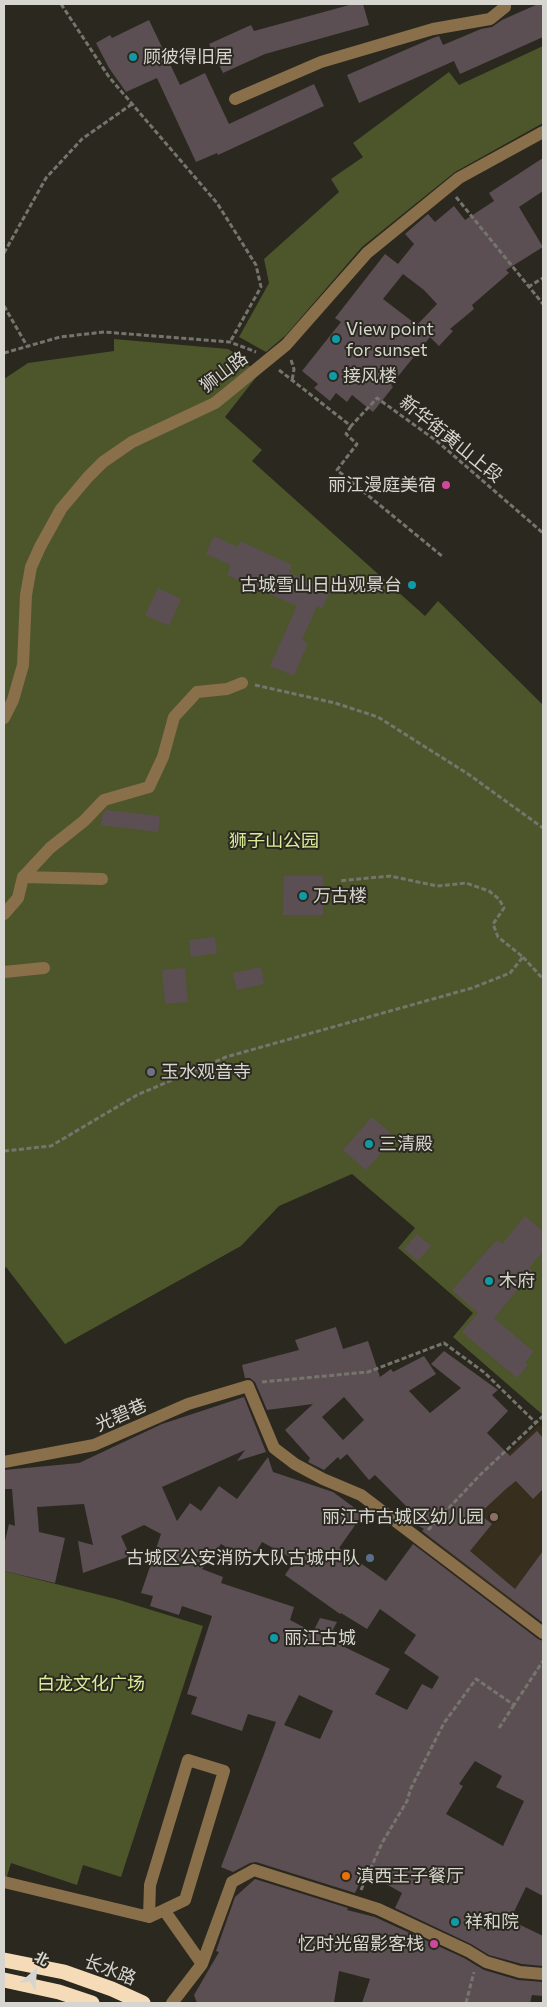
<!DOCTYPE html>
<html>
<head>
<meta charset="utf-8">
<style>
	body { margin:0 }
	#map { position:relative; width:547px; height:2007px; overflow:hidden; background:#2a281f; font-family:Commissioner,"Noto Sans SC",sans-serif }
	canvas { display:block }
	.frame { position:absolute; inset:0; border:5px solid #d6d5cf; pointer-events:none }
	.north { position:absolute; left:10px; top:1947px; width:50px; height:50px; -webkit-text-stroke:4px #2a281f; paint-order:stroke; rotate:27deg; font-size:14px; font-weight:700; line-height:20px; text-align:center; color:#d6d5cf }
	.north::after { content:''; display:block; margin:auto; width:18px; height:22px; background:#d6d5cf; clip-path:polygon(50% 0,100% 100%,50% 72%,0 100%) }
</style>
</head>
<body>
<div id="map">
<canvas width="547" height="2007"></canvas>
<div class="frame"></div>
<div class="north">北</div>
</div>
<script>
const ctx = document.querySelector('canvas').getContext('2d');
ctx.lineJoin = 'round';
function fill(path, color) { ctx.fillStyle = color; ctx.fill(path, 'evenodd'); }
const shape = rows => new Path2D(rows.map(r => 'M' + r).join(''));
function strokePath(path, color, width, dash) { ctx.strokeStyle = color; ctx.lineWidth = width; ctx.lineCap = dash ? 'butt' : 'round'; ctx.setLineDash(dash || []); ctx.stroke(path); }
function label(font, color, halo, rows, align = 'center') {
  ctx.font = font + ' Commissioner,"Noto Sans SC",sans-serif'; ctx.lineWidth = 4; ctx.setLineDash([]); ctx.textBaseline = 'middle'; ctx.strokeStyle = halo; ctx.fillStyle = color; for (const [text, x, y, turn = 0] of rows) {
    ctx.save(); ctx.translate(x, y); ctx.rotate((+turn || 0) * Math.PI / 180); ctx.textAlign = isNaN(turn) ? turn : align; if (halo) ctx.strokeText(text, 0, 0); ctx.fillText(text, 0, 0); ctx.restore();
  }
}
const education = shape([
	[539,1425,543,1428,543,1594,527,1615,428,1537,462,1497]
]);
const green = shape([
	[543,46,543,123,455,172,362,247,286,335,266,352,239,337,269,283,264,259,339,192,331,179,363,157,353,143,449,72,459,85],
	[114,339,228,349,245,360,257,376,225,417,262,450,252,461,425,616,438,601,543,705,543,1415,453,1337,473,1313,398,1248,415,1228,352,1174,279,1206,241,1246,65,1344,6,1267,4,1268,4,379,28,363,114,351],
	[4,1571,116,1599,203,1626,121,1877,83,1865,77,1885,11,1863,4,1886]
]);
const building = shape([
	[353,4,363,4,369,25,265,54,223,73,209,44,251,25,254,31],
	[538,4,543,4,543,37,460,74,454,61,359,103,347,75,433,38,439,36,443,45,481,29,492,27,502,20],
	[149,20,180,85,205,73,229,124,314,84,324,106,218,155,217,153,196,162,157,78,126,92,109,68,96,43,110,35,112,38],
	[543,158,543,191,519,207,543,247,506,270,509,273,472,305,474,309,450,329,453,331,439,346,430,337,391,385,393,387,373,412,352,395,347,402,336,393,330,401,314,388,318,384,302,371,341,322,335,318,385,254,398,264,414,244,405,234,428,214,435,222,454,206,465,220,494,201,489,193],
	[403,274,424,290,437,304,417,325,383,299],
	[214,536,238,547,240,541,292,565,289,572,330,591,322,609,317,606,302,640,308,643,294,676,270,666,297,606,227,575,231,565,206,554],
	[158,588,181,599,169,626,145,615],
	[106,810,160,816,158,832,101,825,103,813],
	[284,876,323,876,323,915,283,915],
	[215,937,217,953,191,957,189,940],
	[261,967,264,984,237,990,233,973],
	[185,968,188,1002,165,1004,162,970],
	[372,1117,395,1137,366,1170,343,1150],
	[525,1216,543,1232,543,1251,529,1268,533,1271,494,1318,534,1352,525,1362,528,1365,517,1378,462,1332,478,1313,452,1290,497,1240,502,1244],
	[417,1234,431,1246,418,1261,404,1249],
	[336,1327,343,1349,368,1341,380,1377,391,1369,393,1372,424,1356,436,1374,409,1391,430,1413,461,1388,431,1364,444,1351,498,1390,492,1395,508,1411,487,1433,510,1456,537,1431,543,1438,543,1489,533,1499,516,1481,507,1488,479,1514,492,1524,470,1551,515,1589,543,1551,543,1623,422,1531,424,1529,407,1519,401,1514,408,1508,375,1475,369,1480,347,1454,340,1460,338,1457,324,1470,308,1462,310,1458,285,1430,313,1404,267,1410,255,1382,250,1378,245,1378,242,1365,299,1350,295,1340],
	[344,1397,364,1420,343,1440,322,1417],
	[244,1397,266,1452,237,1461,245,1450,162,1487,177,1521,190,1503,201,1511,219,1486,237,1499,268,1457,273,1472,333,1492,363,1514,339,1548,386,1581,413,1544,538,1639,543,1641,543,1896,526,1887,510,1920,543,1936,543,1966,522,1964,489,1955,471,1944,395,1908,402,1893,365,1872,355,1893,256,1862,250,1863,233,1872,221,1867,276,1722,248,1714,242,1731,191,1714,197,1697,187,1694,212,1616,182,1606,179,1615,150,1606,153,1596,141,1593,161,1534,144,1525,121,1536,130,1556,83,1573,78,1541,93,1545,84,1504,37,1507,39,1532,65,1538,55,1583,4,1571,4,1545,9,1524,15,1526,12,1489,4,1489,4,1470,79,1463,162,1424],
	[262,1542,295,1560,285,1575,340,1614,341,1613,367,1629,380,1609,416,1635,404,1653,439,1677,432,1689,422,1684,407,1710,375,1694,390,1669,328,1639,337,1622,320,1618,313,1632,290,1620,294,1607,221,1583,223,1577,202,1569,221,1544,250,1562],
	[299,1695,333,1711,320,1739,284,1725],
	[475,1761,502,1776,496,1787,524,1801,503,1846,446,1814,463,1786,459,1784],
	[255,1879,348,1908,347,1910,375,1917,464,1958,484,1970,518,1980,543,1982,543,1996,532,1995,530,2003,362,2003,370,1979,339,1971,334,2003,197,2003,194,1995,219,1952,216,1951,235,1897]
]);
const path = shape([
	[61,4,109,77,217,203,256,265,261,287,230,342],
	[456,197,543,304],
	[4,253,46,178,82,139,132,104],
	[528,287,543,278],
	[4,306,27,346],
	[4,353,60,337,104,332,230,342,256,352],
	[291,360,294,369,292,381],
	[279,370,351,426,377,398,438,442,543,533],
	[351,426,346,434,357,444,337,470,442,556],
	[255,685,335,703,378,717,468,774,543,828],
	[523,957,543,979],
	[4,1151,51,1146,137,1095,226,1057,472,988,510,973,523,957,498,937,493,924,504,908,499,899,489,891,466,883,437,886,390,876,339,881],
	[262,1382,368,1372,444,1343,485,1373,536,1423],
	[428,1530,481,1474,543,1416],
	[499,1728,514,1705],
	[361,1890,382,1843,407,1801,411,1788,444,1723,476,1679,514,1705,543,1661],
	[466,2003,474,1972]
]);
const minor = shape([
	[235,99,321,62,433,29,490,19,505,7,505,4],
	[4,718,13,700,23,665,26,595,31,567,40,547,61,509,88,477,103,462,132,442,215,403,286,345,367,253,459,178,543,132],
	[23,877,50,848,84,821,104,800,149,787,163,757,174,717,197,692,227,689,242,683],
	[4,914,18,898,23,877,102,879],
	[4,972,44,968],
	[4,1462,94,1445,188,1404,248,1386,274,1448,295,1464,323,1479,361,1495,543,1633],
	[4,1882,149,1917,164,1910,202,1964],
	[149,1917,150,1885,188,1760,224,1771,185,1900,164,1910],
	[172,2003,202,1964,232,1882,254,1870,378,1909,468,1951,486,1962,520,1972,543,1974]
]);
const highway = shape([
	[4,1960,64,1972,112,1989,143,2003],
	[4,1980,59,1992,92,2003]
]);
const markers = [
	[133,57,5,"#0f9aa8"],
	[336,339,5,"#0f9aa8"],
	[333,376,5,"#0f9aa8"],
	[446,485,5,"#d1479c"],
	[412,585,5,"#0f9aa8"],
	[303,896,5,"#0f9aa8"],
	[151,1072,5,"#6b7280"],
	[369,1144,5,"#0f9aa8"],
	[489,1281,5,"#0f9aa8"],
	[494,1517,5,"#8d6e63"],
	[370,1558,5,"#5c6f8a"],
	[274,1638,5,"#0f9aa8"],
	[346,1876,5,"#e8710a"],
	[455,1922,5,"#0f9aa8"],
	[434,1944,5,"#d1479c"]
];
const poiNames = [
	["顾彼得旧居",143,57],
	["View point",346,329],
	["for sunset",346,350],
	["接风楼",343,376],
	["丽江漫庭美宿",436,485,"right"],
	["古城雪山日出观景台",402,585,"right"],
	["万古楼",313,896],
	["玉水观音寺",161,1072],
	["三清殿",379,1144],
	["木府",499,1281],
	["丽江市古城区幼儿园",484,1517,"right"],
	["古城区公安消防大队古城中队",360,1558,"right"],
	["丽江古城",284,1638],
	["滇西王子餐厅",356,1876],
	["祥和院",465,1922],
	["忆时光留影客栈",424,1944,"right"]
];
const streetNames = [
	["狮山路",224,372,-37],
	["新华街黄山上段",451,439,39],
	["光碧巷",121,1415,-24],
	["长水路",110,1970,21]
];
const parkNames = [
	["狮子山公园",274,841],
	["白龙文化广场",91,1684]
];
fill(education, '#372e1e');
fill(green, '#4d552b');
fill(building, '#5b4f54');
strokePath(path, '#76756d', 3, [5, 2.5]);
strokePath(minor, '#8a6f4b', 12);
strokePath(highway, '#f6dbb8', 15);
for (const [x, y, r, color] of markers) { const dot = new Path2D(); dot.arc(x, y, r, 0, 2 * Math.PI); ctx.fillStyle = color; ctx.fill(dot); strokePath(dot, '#2a281f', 2); }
label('18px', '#d6d5cf', '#2a281f', poiNames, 'left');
label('18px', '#d6d5cf', '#2a281f', streetNames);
label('18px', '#daec99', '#2a281f', parkNames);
</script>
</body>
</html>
